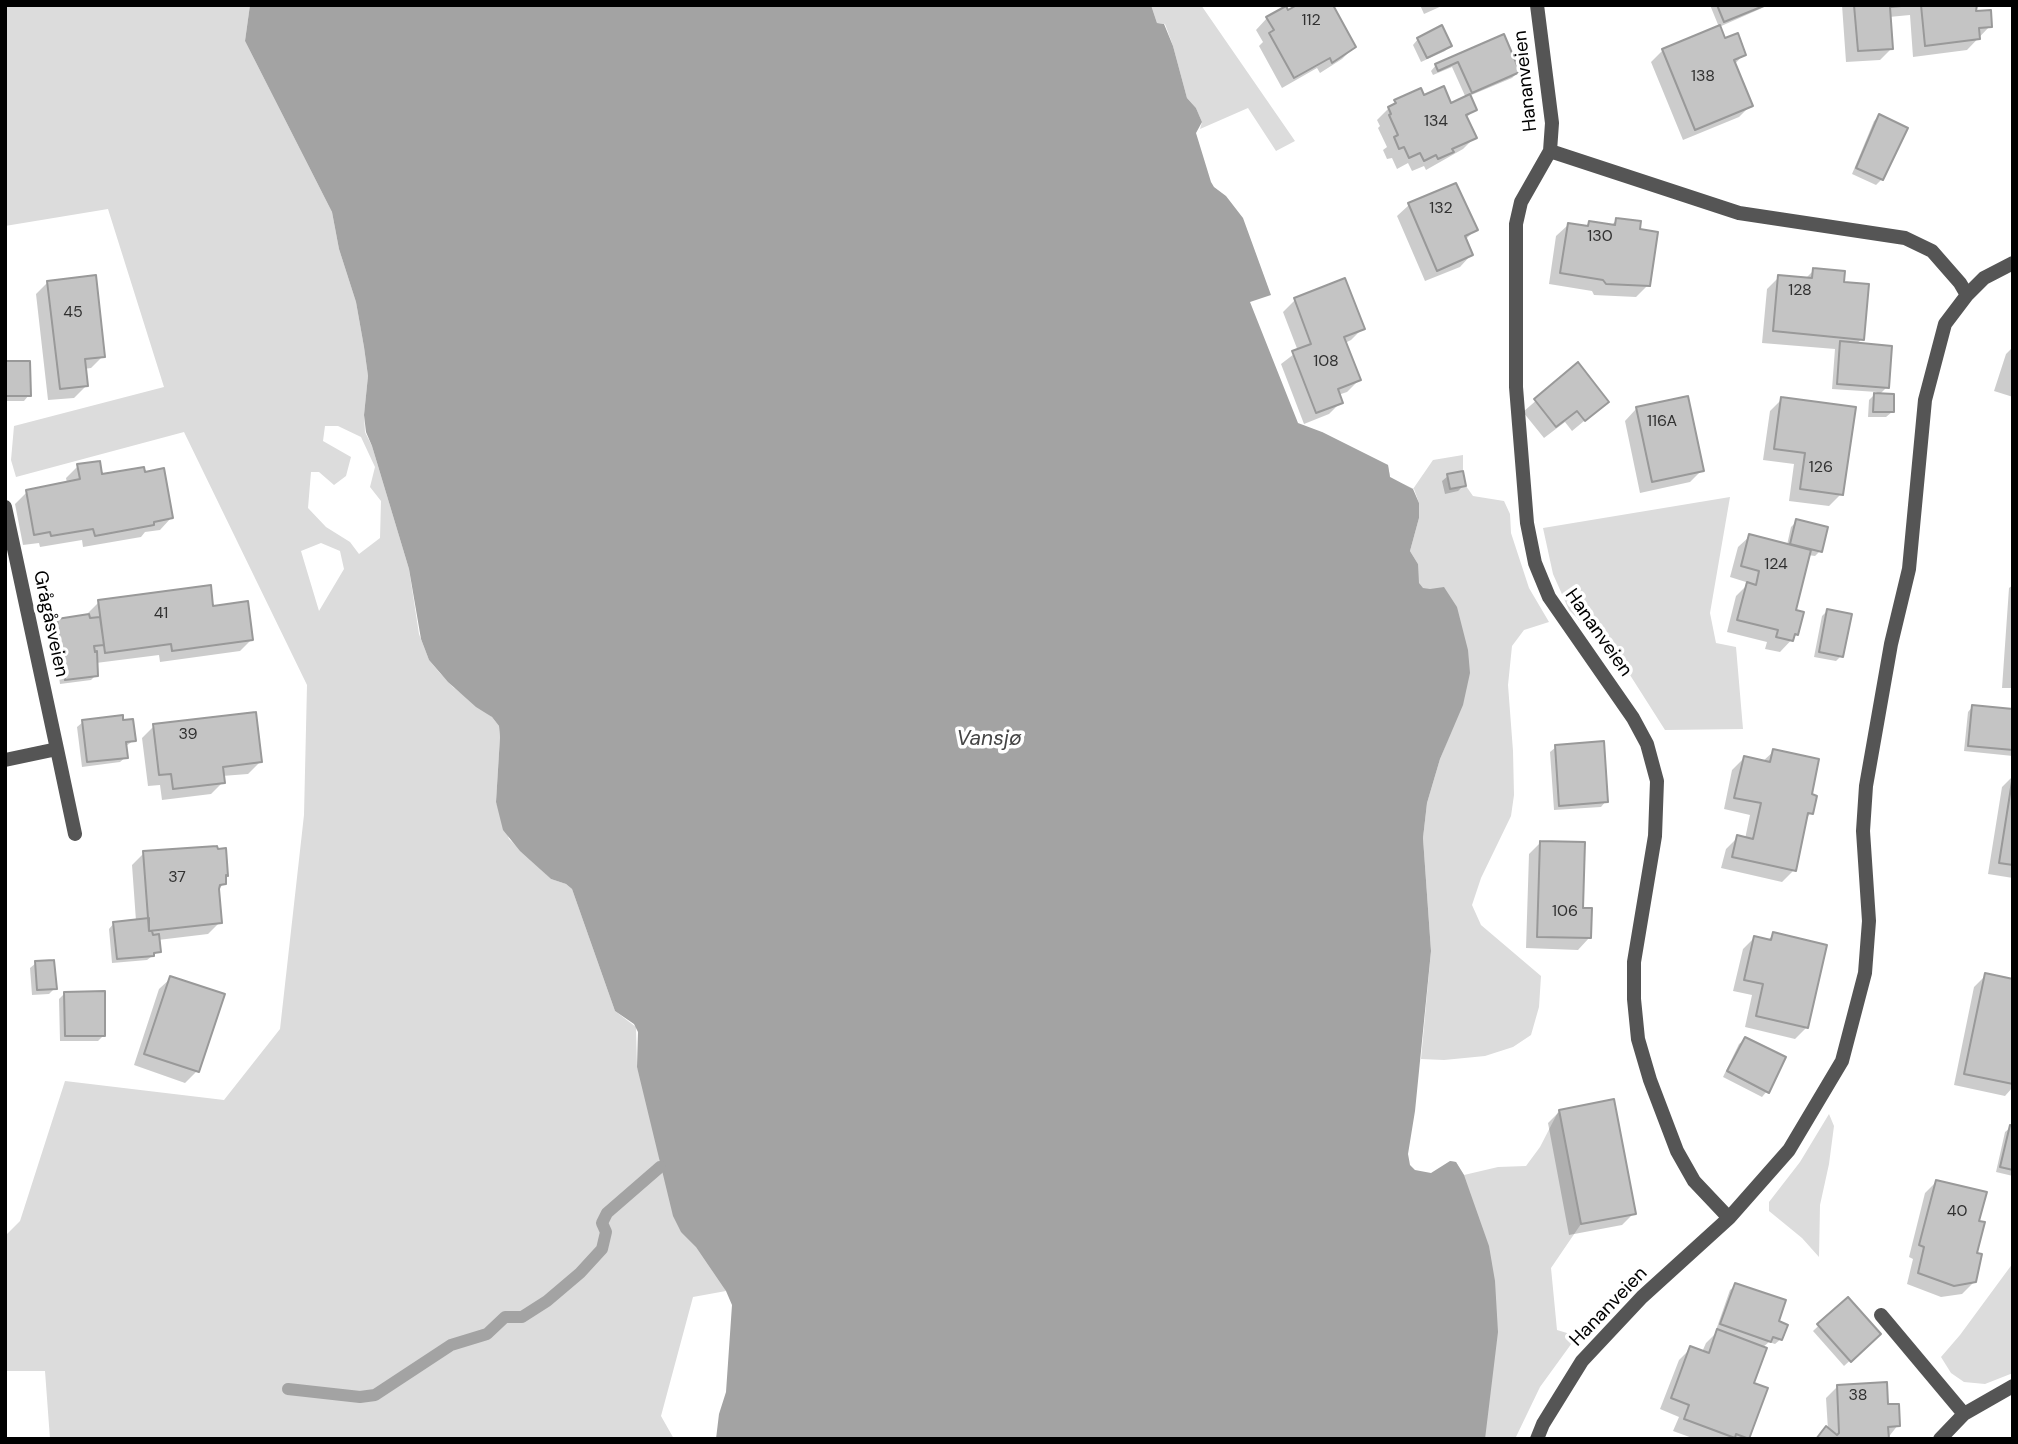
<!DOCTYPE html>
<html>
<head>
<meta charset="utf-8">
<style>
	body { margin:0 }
	#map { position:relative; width:2018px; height:1444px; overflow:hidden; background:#fff; font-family:"DM Sans",sans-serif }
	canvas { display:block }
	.frame { position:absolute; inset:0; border:7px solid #000; pointer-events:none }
</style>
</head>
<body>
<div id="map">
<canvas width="2018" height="1444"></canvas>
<div class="frame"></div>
</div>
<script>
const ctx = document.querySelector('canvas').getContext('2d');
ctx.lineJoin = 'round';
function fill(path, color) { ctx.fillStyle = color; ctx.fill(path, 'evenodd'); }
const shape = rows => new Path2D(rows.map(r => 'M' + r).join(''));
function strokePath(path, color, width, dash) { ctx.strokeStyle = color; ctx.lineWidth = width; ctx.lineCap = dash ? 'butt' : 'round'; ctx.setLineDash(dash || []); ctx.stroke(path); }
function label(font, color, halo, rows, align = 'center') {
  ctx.font = font + ' "DM Sans",sans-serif'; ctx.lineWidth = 7; ctx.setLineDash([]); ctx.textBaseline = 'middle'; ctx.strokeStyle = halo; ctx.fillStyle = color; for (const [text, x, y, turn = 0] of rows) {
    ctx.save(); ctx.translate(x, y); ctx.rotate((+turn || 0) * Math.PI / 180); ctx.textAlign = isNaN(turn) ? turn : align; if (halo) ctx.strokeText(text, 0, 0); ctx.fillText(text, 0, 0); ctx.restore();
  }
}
const green = shape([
	[5,5,250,5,245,41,332,212,339,249,356,302,364,347,368,376,364,415,365,432,372,446,409,569,419,634,429,660,439,672,453,687,492,717,499,726,500,737,496,802,509,839,551,879,566,884,572,889,615,1011,636,1027,637,1067,726,1291,693,1297,661,1416,674,1439,50,1439,45,1371,5,1371,5,1236,20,1221,65,1081,224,1100,280,1029,304,815,307,685,184,432,16,477,11,460,14,426,164,387,108,209,5,226],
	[325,426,338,426,361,437,375,467,370,487,381,501,380,538,359,554,350,542,326,527,308,508,311,472,319,472,334,485,346,476,351,457,323,441],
	[321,543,340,551,344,569,319,611,301,551],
	[1151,5,1201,5,1295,141,1276,151,1248,108,1200,129,1202,122,1196,108,1187,98,1173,46,1165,24,1157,23],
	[1322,432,1388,465,1390,477,1413,489,1433,460,1463,455,1463,471,1447,474,1450,489,1466,486,1473,496,1504,501,1510,514,1511,533,1529,588,1549,622,1524,630,1512,646,1508,685,1513,751,1514,795,1511,816,1481,878,1472,905,1481,925,1541,976,1539,1007,1531,1035,1513,1047,1485,1056,1444,1060,1421,1059,1431,951,1423,838,1427,803,1440,759,1450,734,1417,578,1418,564,1410,551,1419,518,1419,503,1414,489,1310,439],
	[1730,497,1710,613,1716,643,1736,647,1743,729,1665,730,1623,664,1569,610,1553,574,1543,528],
	[1559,1110,1581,1224,1551,1268,1557,1330,1577,1336,1540,1387,1515,1439,1465,1439,1450,1161,1456,1162,1464,1175,1498,1167,1526,1166,1540,1147],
	[1829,1114,1834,1126,1829,1164,1820,1205,1819,1257,1802,1238,1769,1211,1769,1202,1800,1162],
	[2013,1263,2013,1373,1985,1384,1964,1382,1951,1373,1941,1357,1960,1335]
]);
const water = shape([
	[250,5,1151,5,1157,23,1164,24,1173,46,1187,98,1196,108,1202,122,1196,133,1211,182,1214,187,1226,196,1243,218,1271,295,1250,302,1298,423,1322,432,1388,465,1390,477,1413,489,1419,503,1419,518,1410,551,1418,564,1419,583,1423,588,1430,589,1444,587,1457,607,1468,650,1470,673,1463,705,1440,759,1427,803,1423,838,1431,951,1415,1111,1408,1154,1410,1165,1415,1170,1431,1173,1450,1161,1456,1162,1464,1175,1489,1246,1495,1281,1498,1332,1485,1439,716,1439,719,1414,726,1392,732,1305,726,1291,696,1247,681,1232,673,1216,637,1067,638,1032,634,1024,615,1011,572,889,566,884,551,879,520,851,503,830,496,802,500,737,499,726,492,717,476,707,448,682,429,660,421,639,409,569,372,446,366,432,364,415,368,376,364,347,356,302,339,249,332,212,245,41]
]);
const shadow = shape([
	[1420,5,1444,5,1424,14],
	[1710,5,1769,5,1719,27,1724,40,1744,54,1734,65,1751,105,1739,117,1683,140,1651,62,1663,50,1719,27],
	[1842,5,1974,5,1974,13,1990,26,1967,50,1913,57,1910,15,1889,17,1892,48,1880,60,1846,62],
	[1267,18,1354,47,1342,59,1320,73,1317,68,1282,88,1259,46,1263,42,1256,30],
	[1503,37,1518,72,1512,78,1469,96,1475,109,1466,118,1475,137,1463,149,1426,170,1424,166,1412,171,1408,163,1397,169,1392,158,1387,159,1383,150,1387,147,1378,128,1380,126,1377,120,1395,102,1423,97,1450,105,1466,98,1452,67,1433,75,1431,71,1436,65],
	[1418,39,1450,45,1445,51,1421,62,1413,45],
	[1879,116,1882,179,1876,185,1852,174,1874,121],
	[1409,205,1475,230,1465,240,1471,255,1460,267,1425,281,1397,216],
	[1617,219,1648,285,1636,297,1594,295,1592,291,1549,284,1556,236,1568,225,1585,227,1590,223,1611,226],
	[1814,270,1842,283,1862,339,1856,344,1887,387,1879,395,1892,412,1886,417,1868,417,1869,400,1877,392,1832,389,1835,349,1762,343,1767,289,1779,277,1805,279],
	[1344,280,1363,328,1351,340,1345,343,1359,380,1347,392,1338,395,1341,402,1329,414,1304,424,1281,364,1298,351,1283,312,1295,300],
	[48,282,103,356,91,368,84,369,86,386,74,398,48,400,36,294],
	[2013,347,2013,397,1994,391,2006,354],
	[5,363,29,395,24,401,5,401],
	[1578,364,1607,402,1572,431,1565,422,1544,438,1523,412],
	[1782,399,1841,494,1829,506,1789,501,1794,464,1763,460,1770,411],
	[1636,409,1702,470,1690,482,1640,493,1625,421],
	[78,466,101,476,171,518,160,530,145,532,141,537,83,547,82,540,40,547,39,543,23,545,15,504,27,492,67,483,66,478],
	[1448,476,1464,485,1458,491,1445,494,1442,481],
	[1797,521,1820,551,1815,556,1808,555,1793,611,1797,634,1780,652,1765,649,1767,642,1727,632,1736,596,1749,583,1730,577,1738,547,1750,536,1787,545,1791,527],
	[2013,585,2013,688,2002,688,2009,588],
	[99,602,212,608,251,640,240,651,160,662,159,655,96,663,96,675,91,680,60,684,52,626,58,620,87,616,87,614],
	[1827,611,1841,656,1836,661,1814,657,1822,616],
	[1973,706,2013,711,2013,756,1964,751,1968,712],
	[83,722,134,740,125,747,126,757,120,762,82,767,77,727],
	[154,726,260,762,248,774,222,776,223,782,211,794,162,800,160,785,148,786,142,738],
	[1556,747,1606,801,1601,807,1554,810,1550,752],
	[1774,751,1809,795,1811,813,1805,819,1794,870,1782,882,1721,868,1726,849,1738,837,1745,839,1750,815,1724,809,1732,770,1744,758,1762,762],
	[2013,776,2013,878,1988,874,2002,787],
	[1541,842,1581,910,1589,938,1578,950,1526,948,1529,854],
	[144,853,226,875,224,877,224,883,219,889,220,922,208,934,158,940,159,951,147,960,112,963,109,929,114,923,136,921,132,865],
	[1774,934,1807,1027,1795,1039,1745,1027,1752,995,1733,991,1743,949,1754,938,1767,941],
	[36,963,55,988,49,994,32,995,30,968],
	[1986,975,2013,981,2013,1087,2005,1096,1954,1085,1974,987],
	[171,978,197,1071,185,1083,134,1065,159,989],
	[65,993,104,1035,98,1041,60,1041,59,999],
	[1745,1039,1767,1091,1762,1097,1723,1077,1739,1044],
	[1560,1111,1634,1213,1622,1225,1569,1235,1548,1123],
	[2011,1127,2013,1127,2013,1176,1996,1172,2005,1132],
	[1936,1182,1977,1222,1974,1282,1962,1294,1941,1297,1907,1284,1913,1259,1909,1257,1925,1193],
	[1736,1285,1776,1322,1781,1339,1775,1344,1769,1342,1762,1348,1752,1384,1747,1438,1695,1439,1673,1431,1679,1417,1660,1409,1679,1360,1691,1348,1702,1352,1706,1343,1718,1331,1716,1330,1730,1290],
	[1847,1299,1879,1334,1844,1366,1813,1331],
	[1838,1386,1886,1406,1898,1425,1887,1439,1815,1439,1826,1428,1828,1430,1826,1398]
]);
const stream = shape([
	[288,1389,360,1397,375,1395,451,1345,487,1334,505,1317,522,1317,547,1301,580,1273,602,1249,606,1232,602,1223,607,1213,660,1167]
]);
const building = shape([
	[1297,5,1333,5,1356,47,1332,63,1330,58,1294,78,1269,33,1274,30,1266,17,1286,6,1288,10,1297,5],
	[1717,5,1766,5,1724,22,1717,5],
	[1854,5,1913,5,1890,7,1893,49,1858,51,1854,5],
	[1921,5,1977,5,1976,11,1991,10,1992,27,1979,28,1980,39,1925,46,1921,5],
	[1442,25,1452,46,1427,58,1417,38,1442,25],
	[1720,25,1725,38,1738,33,1746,55,1734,60,1753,106,1695,130,1662,49,1720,25],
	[1504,34,1520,72,1472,93,1458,62,1438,71,1435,64,1504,34],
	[1444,86,1451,103,1470,94,1477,110,1466,115,1477,138,1452,149,1454,152,1438,159,1436,155,1424,161,1420,153,1409,158,1404,147,1399,149,1394,137,1398,135,1389,115,1391,114,1388,107,1396,103,1394,100,1421,88,1424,95,1444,86],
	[1879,114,1908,128,1883,180,1856,168,1879,114],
	[1456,183,1478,230,1465,236,1473,255,1437,271,1408,203,1456,183],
	[1616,218,1641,221,1640,229,1658,232,1650,286,1606,284,1603,280,1560,273,1568,223,1588,226,1589,221,1615,225,1616,218],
	[1813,268,1845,271,1844,282,1869,284,1864,340,1773,331,1778,275,1812,278,1813,268],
	[96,275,105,357,85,359,88,386,60,389,47,281,96,275],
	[1345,278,1365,329,1344,337,1361,380,1338,389,1343,403,1316,413,1292,351,1311,344,1294,298,1345,278],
	[1840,341,1892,346,1889,388,1837,384,1840,341],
	[5,361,30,361,31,396,5,396,5,361],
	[1578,362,1609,402,1585,421,1577,411,1556,427,1534,399,1578,362],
	[1874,393,1894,394,1894,412,1873,412,1874,393],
	[1688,396,1704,471,1652,482,1636,407,1688,396],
	[1781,397,1856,407,1843,495,1800,489,1805,453,1774,449,1781,397],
	[100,461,102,474,144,467,145,472,164,468,173,518,154,522,154,525,95,536,93,529,51,536,50,532,34,535,26,490,80,479,77,464,100,461],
	[1463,471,1466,486,1450,489,1447,474,1463,471],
	[1796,519,1828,527,1822,552,1790,544,1796,519],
	[1749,534,1811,550,1796,610,1804,612,1798,635,1795,634,1793,641,1776,637,1778,630,1737,620,1747,582,1756,585,1759,571,1741,566,1749,534],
	[211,585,213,606,248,601,253,640,172,651,171,644,105,653,98,600,211,585],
	[1827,609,1852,614,1843,657,1819,652,1827,609],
	[89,614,90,618,100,617,104,645,94,646,95,652,97,651,98,676,65,680,57,619,89,614],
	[1972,705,2013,709,2013,750,1968,746,1972,705],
	[256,712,262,762,223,767,225,783,173,789,171,774,159,775,153,724,256,712],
	[123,715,123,720,133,719,136,741,126,742,128,758,87,762,82,720,123,715],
	[1604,741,1608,802,1559,806,1555,745,1604,741],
	[1773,749,1819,759,1812,794,1817,796,1813,814,1808,813,1796,871,1732,857,1737,835,1753,839,1761,803,1734,798,1744,756,1770,762,1773,749],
	[2013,775,2013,865,1999,863,2013,775],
	[1540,841,1585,842,1583,908,1592,908,1591,938,1537,937,1540,841],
	[217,846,218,849,226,848,228,876,226,875,226,884,220,885,219,889,222,923,149,931,143,851,217,846],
	[149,918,149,931,152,931,153,935,159,934,161,952,154,953,154,956,117,959,113,922,149,918],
	[1773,932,1827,945,1808,1028,1756,1016,1763,984,1744,980,1754,936,1771,940,1773,932],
	[54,960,57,989,37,990,35,961,54,960],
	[1985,973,2013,979,2013,1084,1964,1074,1985,973],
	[170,976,225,994,199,1072,144,1054,170,976],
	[105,991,105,1036,65,1036,64,992,105,991],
	[1745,1037,1786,1057,1769,1093,1727,1071,1745,1037],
	[1614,1099,1636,1214,1581,1224,1559,1110,1614,1099],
	[2010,1125,2013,1126,2013,1170,2000,1167,2010,1125],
	[1936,1180,1987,1192,1979,1221,1985,1222,1977,1253,1982,1254,1976,1282,1954,1286,1918,1273,1924,1247,1919,1245,1936,1180],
	[1735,1283,1786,1300,1779,1321,1788,1325,1782,1340,1773,1337,1771,1342,1720,1324,1735,1283],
	[1848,1297,1881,1334,1851,1362,1817,1324,1848,1297],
	[1717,1329,1767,1348,1754,1383,1768,1388,1749,1439,1736,1434,1735,1438,1684,1419,1689,1405,1671,1398,1690,1346,1709,1353,1717,1329],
	[1887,1382,1888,1404,1899,1404,1900,1426,1888,1427,1889,1439,1816,1439,1826,1426,1837,1435,1839,1433,1837,1385,1887,1382]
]);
const minor = shape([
	[1537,5,1552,123,1550,151,1521,202,1516,224,1516,387,1527,523,1535,563,1549,597,1633,718,1647,744,1657,781,1655,836,1634,962,1634,999,1638,1039,1650,1080,1677,1151,1694,1181,1729,1218],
	[1550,151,1739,213,1905,238,1932,251,1960,283,1967,295],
	[5,507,57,749],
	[5,760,57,749,75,834],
	[1881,1315,1964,1414],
	[1537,1439,1543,1424,1582,1361,1642,1297,1729,1218,1789,1150,1842,1061,1865,973,1869,921,1863,831,1866,786,1891,644,1909,569,1925,400,1945,324,1967,295,1984,278,2013,263],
	[1940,1439,1964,1414,2013,1386]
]);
const numberNames = [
	["112",1311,21],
	["138",1703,77],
	["134",1436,122],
	["132",1441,209],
	["130",1600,237],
	["128",1800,291],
	["45",73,313],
	["108",1326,362],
	["116A",1662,422],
	["126",1821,468],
	["124",1776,565],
	["41",161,614],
	["39",188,735],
	["37",177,878],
	["106",1565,912],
	["40",1957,1212],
	["38",1858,1396]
];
const streetNames = [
	["Hananveien",1526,81,-96],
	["Grågåsveien",50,624,78],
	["Hananveien",1598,633,55],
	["Hananveien",1609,1307,-46]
];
const waterNames = [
	["Vansjø",989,739]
];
fill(green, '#dcdcdc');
fill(water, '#a3a3a3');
fill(shadow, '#0003');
strokePath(stream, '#a3a3a3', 12);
fill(building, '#c4c4c4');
strokePath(building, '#999', 2);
strokePath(minor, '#555', 14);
label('16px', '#313131', null, numberNames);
label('19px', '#000', '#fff', streetNames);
label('italic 21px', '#444', '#fff', waterNames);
</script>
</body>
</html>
